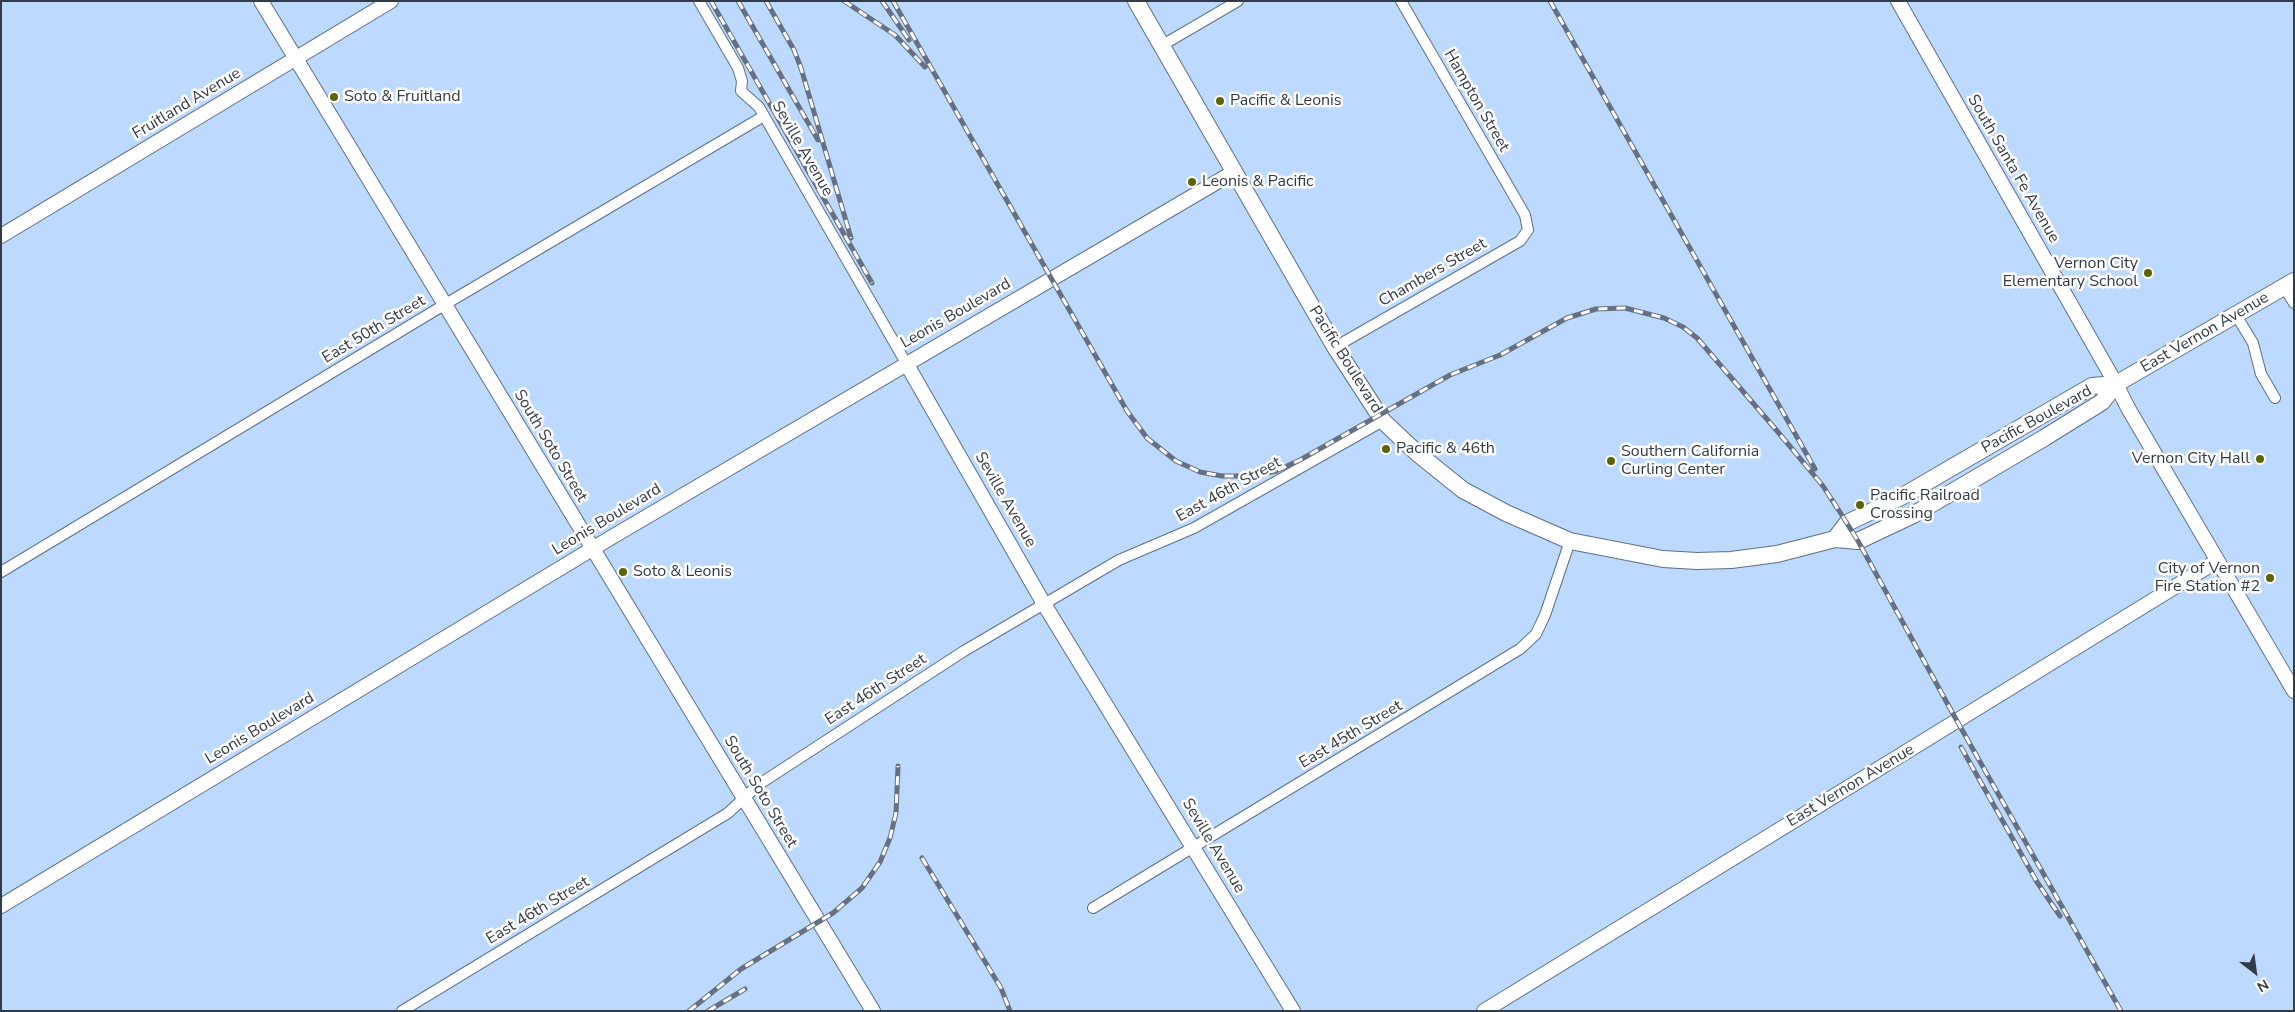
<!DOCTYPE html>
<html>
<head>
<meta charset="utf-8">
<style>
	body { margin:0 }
	#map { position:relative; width:2295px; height:1012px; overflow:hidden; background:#d2e5fe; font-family:"Nunito Sans",sans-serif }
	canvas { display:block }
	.frame { position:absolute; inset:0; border:2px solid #323b48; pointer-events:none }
	.north { position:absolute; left:2230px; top:947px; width:50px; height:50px; -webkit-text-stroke:4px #fff; paint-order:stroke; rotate:150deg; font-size:14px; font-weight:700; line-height:20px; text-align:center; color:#323b48 }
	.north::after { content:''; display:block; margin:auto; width:18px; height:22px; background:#323b48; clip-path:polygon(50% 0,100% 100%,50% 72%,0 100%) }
</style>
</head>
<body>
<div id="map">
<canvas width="2295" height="1012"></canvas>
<div class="frame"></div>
<div class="north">N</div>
</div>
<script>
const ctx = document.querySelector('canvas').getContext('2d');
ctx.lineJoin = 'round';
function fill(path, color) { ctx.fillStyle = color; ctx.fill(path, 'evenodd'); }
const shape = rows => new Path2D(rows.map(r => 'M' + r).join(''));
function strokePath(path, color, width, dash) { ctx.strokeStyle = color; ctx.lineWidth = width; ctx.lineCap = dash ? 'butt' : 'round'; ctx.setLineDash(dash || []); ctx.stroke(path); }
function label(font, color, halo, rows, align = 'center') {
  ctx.font = font + ' "Nunito Sans",sans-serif'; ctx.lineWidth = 5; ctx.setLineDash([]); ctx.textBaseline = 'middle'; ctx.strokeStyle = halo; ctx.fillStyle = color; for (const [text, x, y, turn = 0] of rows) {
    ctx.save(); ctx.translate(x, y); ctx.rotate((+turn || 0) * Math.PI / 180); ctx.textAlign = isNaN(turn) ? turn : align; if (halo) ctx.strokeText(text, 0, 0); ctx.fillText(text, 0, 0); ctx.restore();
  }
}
const built = shape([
	[1,1,2294,1,2294,1011,1,1011]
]);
const street = shape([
	[699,1,738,68,742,81,741,91,759,107,906,363],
	[1161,46,1238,1],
	[2284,287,2294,303],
	[2236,315,2253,343,2261,374,2275,398],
	[1335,347,1520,241,1528,230,1525,215,1401,1],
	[1,572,444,305,764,116],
	[1093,908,1520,649,1536,634,1545,615,1570,541],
	[402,1011,728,813,758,785,964,651,1119,560,1194,528,1383,421]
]);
const secondary = shape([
	[261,1,873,1011],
	[1898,1,2116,384,2128,408,2294,691],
	[1,236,391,1],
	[906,363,1044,604,1293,1011],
	[1,906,612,537,1234,172],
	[1484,1011,2217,561]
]);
const primary = shape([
	[1136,1,1335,347,1383,421,1417,453,1463,490,1506,513,1570,541,1663,559,1697,561,1731,560,1777,554,1835,539,1858,541,1913,515,2044,438,2102,402,2116,384,2294,281],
	[1835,539,1847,523,1901,497,2092,386,2116,384]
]);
const rail = shape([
	[711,1,872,283],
	[738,1,818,140],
	[766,1,794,50,801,68,851,238],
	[844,1,895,35,925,67],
	[882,1,909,40],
	[893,1,1127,411,1147,438,1176,461,1200,472,1222,476,1254,476,1276,471,1300,460,1450,375,1500,355,1567,318,1596,309,1625,308,1664,318,1683,327,1697,338,1778,432,1823,486,1837,508],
	[1550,1,1815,469],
	[1833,501,1858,541,1957,721,2121,1011],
	[1961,747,2037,882,2060,916],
	[922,858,1001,988,1010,1011],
	[689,1011,741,969,833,913,862,888,880,862,890,838,896,813,898,766],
	[708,1011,745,989]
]);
const markers = [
	[334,97,5,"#5c6300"],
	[1220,101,5,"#5c6300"],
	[1192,182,5,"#5c6300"],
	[2148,273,5,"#5c6300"],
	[1386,449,5,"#5c6300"],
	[2260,459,5,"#5c6300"],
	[1611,461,5,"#5c6300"],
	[1860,505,5,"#5c6300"],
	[623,572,5,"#5c6300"],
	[2270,578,5,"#5c6300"]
];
const poiNames = [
	["Soto & Fruitland",344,97],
	["Pacific & Leonis",1230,101],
	["Leonis & Pacific",1202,182],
	["Vernon City",2138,264,"right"],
	["Elementary School",2138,282,"right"],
	["Pacific & 46th",1396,449],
	["Southern California",1621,452],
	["Curling Center",1621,470],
	["Vernon City Hall",2250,459,"right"],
	["Pacific Railroad",1870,496],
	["Crossing",1870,514],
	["City of Vernon",2260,569,"right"],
	["Fire Station #2",2260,587,"right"],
	["Soto & Leonis",633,572]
];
const streetNames = [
	["Hampton Street",1476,101,60],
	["Fruitland Avenue",187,104,-31],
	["Seville Avenue",802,149,60],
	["South Santa Fe Avenue",2013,169,60],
	["Chambers Street",1433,273,-30],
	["Leonis Boulevard",956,314,-30],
	["East 50th Street",374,330,-31],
	["East Vernon Avenue",2205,333,-30],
	["Pacific Boulevard",1345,360,58],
	["Pacific Boulevard",2037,420,-29],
	["South Soto Street",550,446,59],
	["East 46th Street",1229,490,-29],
	["Seville Avenue",1005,500,60],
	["Leonis Boulevard",607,520,-31],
	["East 46th Street",876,690,-33],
	["Leonis Boulevard",260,729,-31],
	["East 45th Street",1351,735,-31],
	["East Vernon Avenue",1851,786,-31],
	["South Soto Street",760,792,59],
	["Seville Avenue",1213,846,59],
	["East 46th Street",538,911,-31]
];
fill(built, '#bdd9fe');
strokePath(street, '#5b708b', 12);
strokePath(secondary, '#5b708b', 16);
strokePath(primary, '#5b708b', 18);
strokePath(street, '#fff', 10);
strokePath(secondary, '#fff', 14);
strokePath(primary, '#fff', 16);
strokePath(rail, '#657182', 5);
strokePath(rail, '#fff', 3, [9]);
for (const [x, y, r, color] of markers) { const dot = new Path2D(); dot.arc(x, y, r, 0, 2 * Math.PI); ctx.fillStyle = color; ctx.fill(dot); strokePath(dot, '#fff', 2); }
label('16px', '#323b48', '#fff', poiNames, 'left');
label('16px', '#323b48', '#fff', streetNames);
</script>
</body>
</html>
